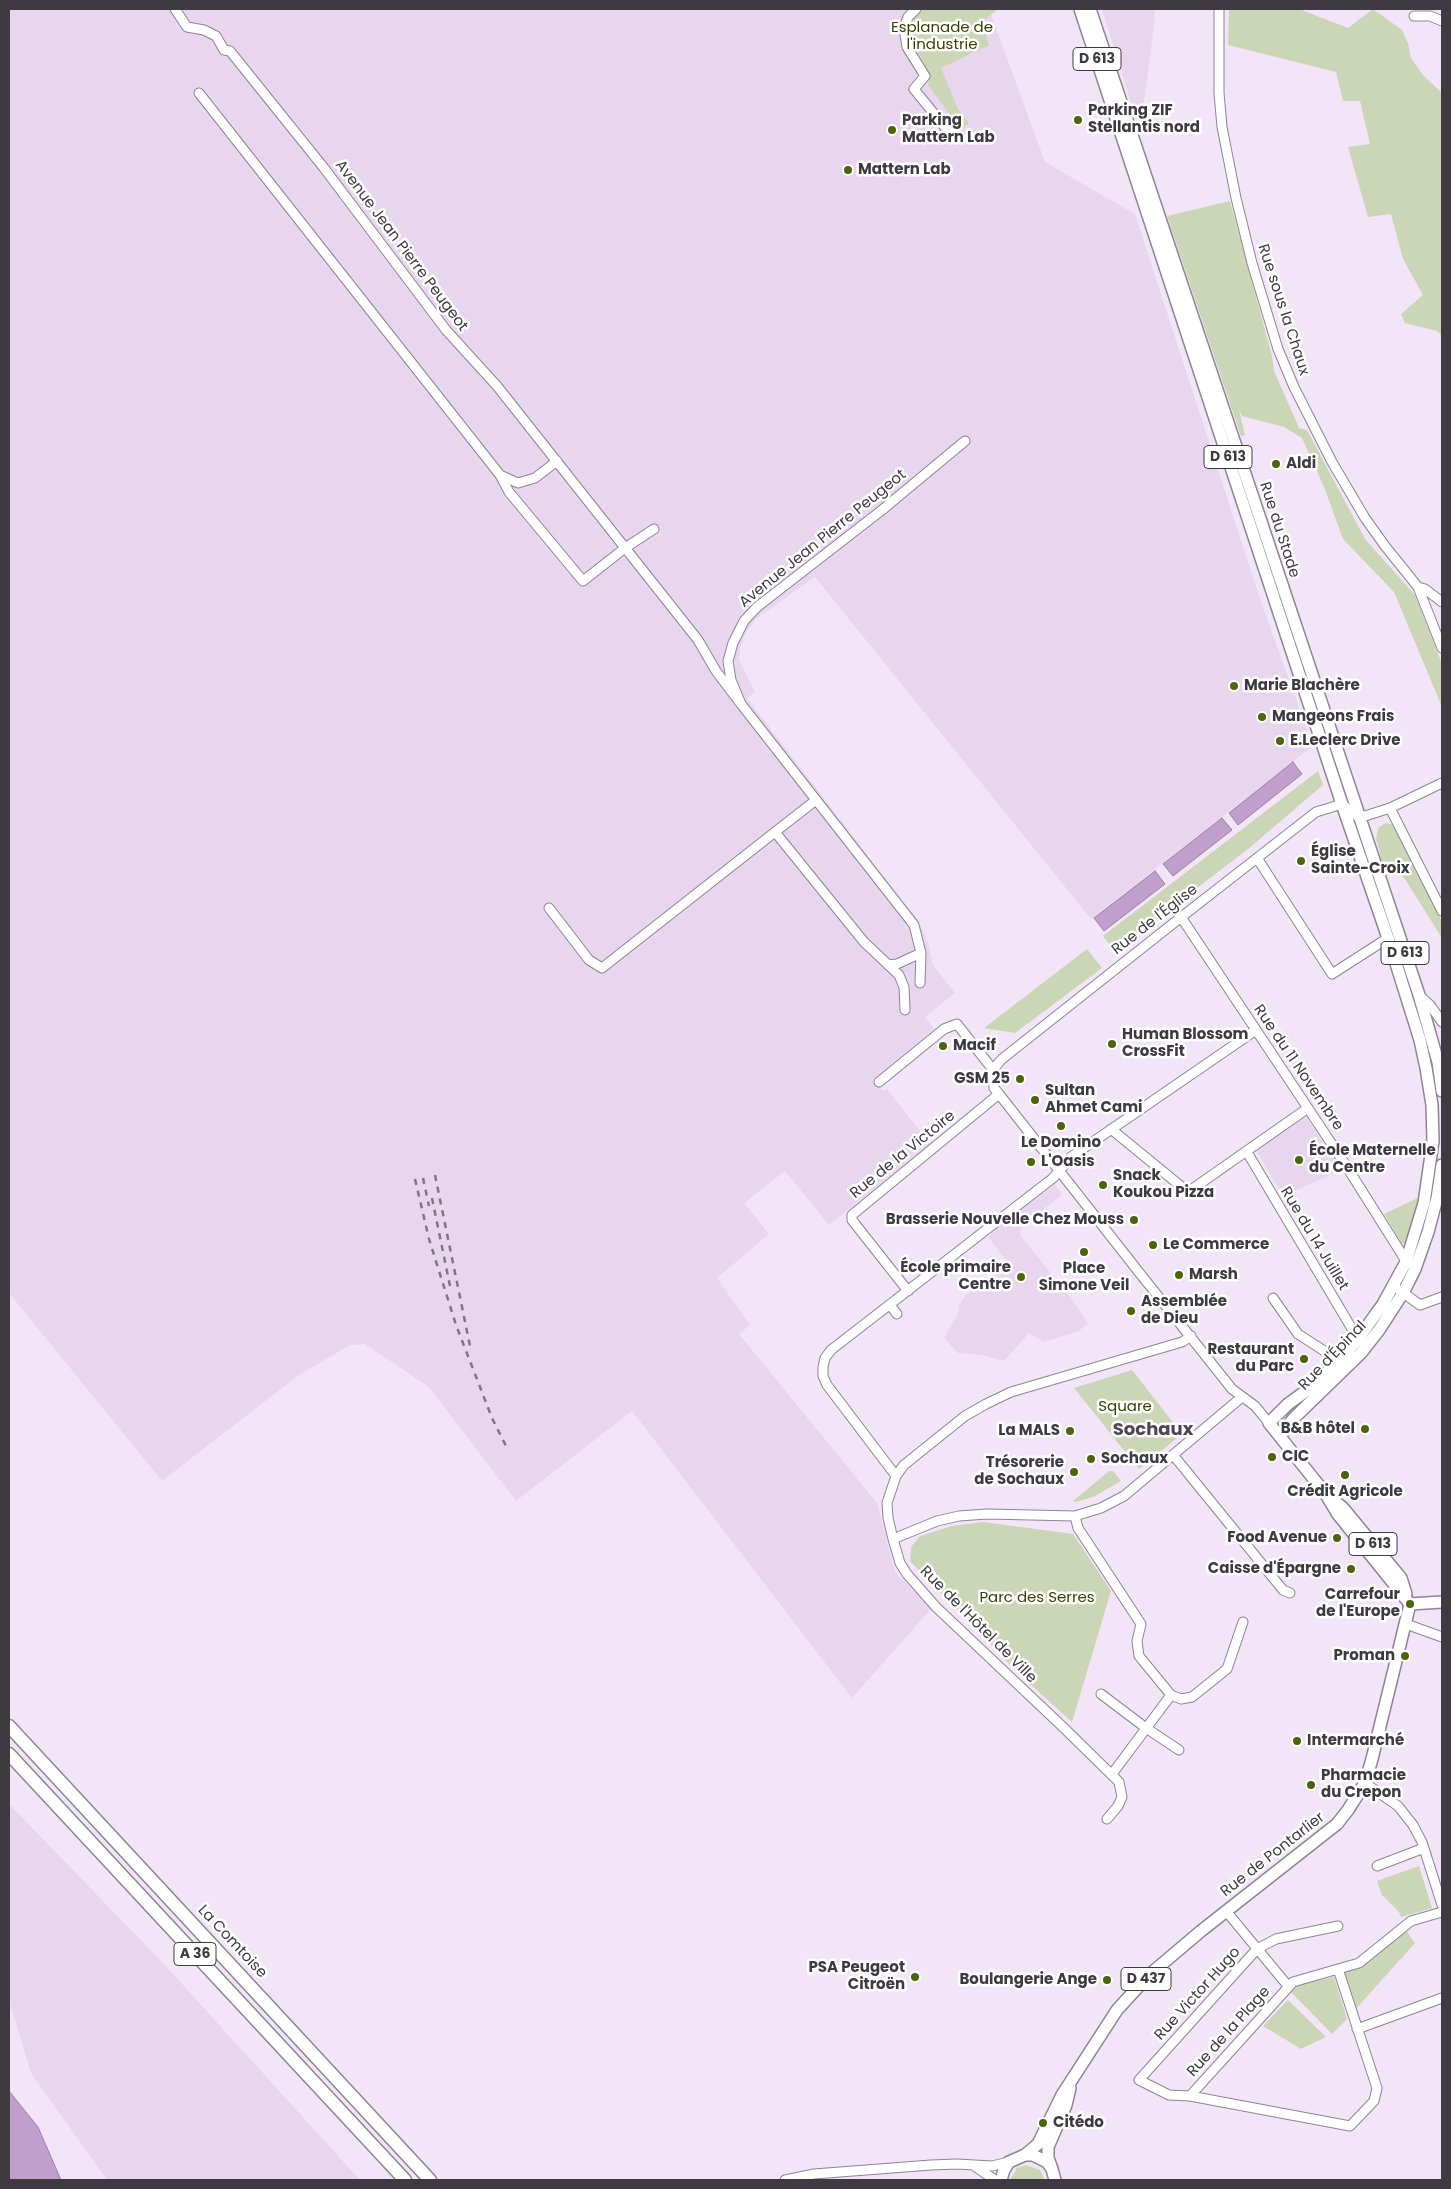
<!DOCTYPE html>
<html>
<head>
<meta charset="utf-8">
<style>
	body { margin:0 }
	#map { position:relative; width:1451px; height:2189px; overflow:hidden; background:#f3e5f8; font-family:Poppins,sans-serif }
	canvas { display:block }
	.frame { position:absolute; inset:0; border:10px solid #3f3a41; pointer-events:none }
</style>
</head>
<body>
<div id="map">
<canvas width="1451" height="2189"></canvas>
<div class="frame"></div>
</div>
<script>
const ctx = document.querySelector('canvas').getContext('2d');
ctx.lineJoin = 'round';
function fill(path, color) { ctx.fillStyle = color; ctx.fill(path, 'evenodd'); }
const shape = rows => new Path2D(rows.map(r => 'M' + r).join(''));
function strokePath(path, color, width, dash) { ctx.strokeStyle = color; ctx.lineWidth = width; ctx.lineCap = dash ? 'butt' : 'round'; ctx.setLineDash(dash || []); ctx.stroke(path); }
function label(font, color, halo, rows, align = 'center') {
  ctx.font = font + ' Poppins,sans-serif'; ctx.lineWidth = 5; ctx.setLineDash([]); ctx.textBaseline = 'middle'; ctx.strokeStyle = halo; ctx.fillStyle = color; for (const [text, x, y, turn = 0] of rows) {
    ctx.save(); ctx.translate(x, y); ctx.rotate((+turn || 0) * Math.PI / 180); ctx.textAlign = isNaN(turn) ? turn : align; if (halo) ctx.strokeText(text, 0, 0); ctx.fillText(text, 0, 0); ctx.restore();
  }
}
const built = shape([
	[9,9,989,9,1045,162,1135,214,1259,596,1313,746,1091,919,815,577,757,618,746,632,740,648,739,660,755,692,747,698,919,922,928,942,933,965,955,993,925,1017,934,1029,873,1080,883,1091,887,1089,930,1144,829,1225,785,1171,744,1203,769,1234,717,1278,750,1325,739,1334,877,1503,895,1572,931,1609,852,1698,632,1411,516,1501,429,1387,365,1344,350,1345,299,1375,162,1481,9,1293],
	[1102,9,1154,9,1155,18,1140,132],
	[1306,1117,1342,1170,1283,1196,1256,1150,1256,1147],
	[1055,1184,1062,1195,1021,1227,1020,1235,1070,1297,1088,1323,1079,1331,1044,1342,1029,1333,1004,1361,981,1355,958,1353,944,1338,960,1310,958,1307,965,1296,1008,1263,988,1237,1007,1220],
	[9,1804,162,1962,360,2180,107,2180,31,2073,9,2000]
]);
const green = shape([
	[921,9,997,10,982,22,989,45,941,68,958,109,969,123,956,133,949,125,954,120,928,85,930,74,910,37,915,16],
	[1229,9,1299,9,1348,28,1373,9,1402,30,1408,43,1411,58,1423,75,1442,93,1442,336,1437,331,1405,323,1401,314,1423,295,1403,259,1391,214,1368,217,1348,147,1370,144,1360,101,1343,101,1336,72,1228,45],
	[1230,201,1272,356,1274,371,1299,428,1307,430,1365,539,1415,595,1442,664,1442,707,1394,592,1343,539,1324,487,1302,438,1284,427,1242,416,1239,410,1245,435,1241,436,1167,216],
	[1318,771,1323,785,1248,849,1115,951,1103,936],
	[1386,823,1391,824,1399,833,1442,922,1442,938,1405,879,1390,866,1385,873,1376,838,1379,827],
	[1087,949,1102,968,1015,1033,984,1028],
	[1420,1197,1412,1227,1406,1242,1402,1244,1384,1214],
	[1132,1370,1182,1434,1139,1469,1074,1388],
	[1109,1471,1113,1471,1121,1481,1093,1497,1075,1502,1073,1501],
	[983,1522,1073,1534,1111,1591,1072,1722,1020,1675,910,1561,911,1547,920,1536,952,1526],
	[1419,1866,1432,1908,1401,1917,1399,1912,1382,1895,1377,1881],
	[1405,1929,1415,1943,1355,2010,1343,1970],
	[1334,1977,1347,2019,1332,2034,1291,1992,1299,1985],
	[1288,2000,1326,2037,1301,2049,1263,2026],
	[1026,2165,1040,2170,1045,2180,1010,2180,1017,2168]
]);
const water = shape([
	[1293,762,1302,774,1238,825,1229,813,1293,762],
	[1222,818,1232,830,1173,876,1163,864,1222,818],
	[1155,871,1165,884,1104,931,1094,918,1155,871],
	[9,2091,38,2127,61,2180,9,2180,9,2091]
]);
const minor = shape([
	[175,9,187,27,204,30,216,36,224,50,230,51,324,168,446,330,497,386,698,640,716,671,741,704],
	[916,9,908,17,904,28,907,47,925,76,914,89,952,136],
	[1219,9,1219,93,1222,127,1236,198,1252,263,1278,349,1294,387,1332,462,1365,518,1385,546,1418,587,1442,648],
	[1414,16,1430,16,1442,21],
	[199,93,500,475,509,492,583,581,625,548,654,529],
	[500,475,518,483,535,478,557,461],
	[1418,587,1425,589,1442,602],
	[1342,804,1358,817,1365,816,1390,808,1442,783],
	[1390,808,1442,911],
	[775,832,816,800],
	[1257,858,1332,974,1388,938],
	[549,908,589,960,602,968,775,832,864,942,899,975,904,987,905,1010],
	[1181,917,1345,1164,1408,1264],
	[888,965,897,964,921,953],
	[920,983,921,953,914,925,741,704,731,680,728,661,733,643,744,621,757,607,882,510,965,441],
	[1419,995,1430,1005,1442,1022],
	[879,1082,944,1029,957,1024,994,1071],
	[1111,1129,1188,1192,1308,1108],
	[1247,1152,1358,1339],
	[1398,1289,1420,1305,1442,1297],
	[908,1291,852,1220,852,1215,999,1094],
	[1273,1298,1298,1334,1343,1363],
	[890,1305,897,1314],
	[1269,1423,1255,1406,1232,1389,1138,1271,999,1094,994,1088,993,1077,995,1067,1002,1059,1175,922,1316,812,1342,804],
	[1174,1456,1283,1590,1290,1593],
	[896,1476,827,1385,823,1376,823,1367,825,1358,831,1350,1053,1178,1071,1157,1256,1030],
	[1075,1516,1078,1528,1141,1624,1137,1641,1139,1656,1171,1695,1181,1699,1192,1697,1227,1669,1243,1622],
	[893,1539,937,1521,959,1516,987,1514,1075,1516,1101,1508,1124,1496,1242,1397],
	[1406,1624,1442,1637],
	[1101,1694,1146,1728,1179,1750],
	[1112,1774,1171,1695],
	[1365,1783,1398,1806,1413,1825,1422,1842,1442,1905],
	[1107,1819,1118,1806,1122,1797,1119,1782,1064,1728,936,1607,907,1574,900,1563,893,1539,888,1518,887,1503,896,1476,904,1465,965,1416,986,1404,1011,1392,1182,1342,1191,1336],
	[1377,1866,1424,1848],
	[1226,1911,1288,1986],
	[1338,1969,1377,2088,1374,2101,1350,2126,1190,2096,1169,2095,1139,2080,1257,1949,1276,1939,1338,1926],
	[1357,2029,1442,1998],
	[1190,2096,1293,1982,1359,1963,1411,1921,1442,1912],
	[973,2165,995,2180],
	[785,2180,814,2174,931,2165,957,2164,992,2166,1009,2162]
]);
const major = shape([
	[1080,9,1342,804,1388,938,1420,1040,1426,1068,1432,1105,1433,1141,1424,1203,1406,1262,1383,1304,1358,1339,1340,1360,1313,1386,1288,1404,1269,1423,1325,1493,1337,1513,1410,1604],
	[1090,9,1419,995,1438,1062,1442,1091],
	[1280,1436,1293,1419,1361,1353,1379,1330,1403,1293,1415,1269,1428,1232,1437,1198,1442,1165],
	[1332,1499,1343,1508,1401,1578,1406,1594],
	[1410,1604,1442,1602],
	[1025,2155,1038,2144,1062,2095,1117,2010,1149,1975,1201,1931,1337,1824,1348,1810,1365,1783,1372,1759,1410,1604],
	[1052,2169,1048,2158,1048,2147,1066,2105,1070,2088],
	[1001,2180,1004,2170,1009,2162,1025,2155,1033,2155,1047,2162,1052,2169,1055,2180]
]);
const highway = shape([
	[9,1726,430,2180],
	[9,1754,405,2180]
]);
const rail = shape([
	[435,1175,471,1351],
	[423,1178,429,1206],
	[415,1179,429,1239,456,1325,492,1418,508,1450],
	[432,1198,450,1286]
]);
const markers = [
	[1078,120,5,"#4e630e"],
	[892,130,5,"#4e630e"],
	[848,170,5,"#4e630e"],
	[1276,464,5,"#4e630e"],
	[1234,686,5,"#4e630e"],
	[1262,717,5,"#4e630e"],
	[1280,741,5,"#4e630e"],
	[1301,861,5,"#4e630e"],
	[1112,1044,5,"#4e630e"],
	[943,1046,5,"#4e630e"],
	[1020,1079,5,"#4e630e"],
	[1035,1100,5,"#4e630e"],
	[1061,1126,5,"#4e630e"],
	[1299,1160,5,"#4e630e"],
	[1031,1162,5,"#4e630e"],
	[1103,1185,5,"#4e630e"],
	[1134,1220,5,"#4e630e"],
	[1153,1245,5,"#4e630e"],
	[1084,1252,5,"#4e630e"],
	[1179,1275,5,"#4e630e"],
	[1021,1277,5,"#4e630e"],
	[1131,1311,5,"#4e630e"],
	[1304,1359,5,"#4e630e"],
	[1365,1429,5,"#4e630e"],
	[1070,1431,5,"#4e630e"],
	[1272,1457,5,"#4e630e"],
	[1091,1459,5,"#4e630e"],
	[1074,1472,5,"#4e630e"],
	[1345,1475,5,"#4e630e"],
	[1337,1538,5,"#4e630e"],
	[1351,1569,5,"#4e630e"],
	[1410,1604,5,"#4e630e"],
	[1405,1656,5,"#4e630e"],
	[1297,1741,5,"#4e630e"],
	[1311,1785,5,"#4e630e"],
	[915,1977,5,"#4e630e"],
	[1107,1980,5,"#4e630e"],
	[1043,2123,5,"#4e630e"]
];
const shields = [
	[1097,59,48],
	[1228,457,48],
	[1405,953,48],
	[1373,1544,48],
	[195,1954,42],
	[1146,1979,50]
];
const shieldNames = [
	["D 613",1097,59],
	["D 613",1228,457],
	["D 613",1405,953],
	["D 613",1373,1544],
	["A 36",195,1954],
	["D 437",1146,1979]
];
const parkNames = [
	["Esplanade de",942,28],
	["l'industrie",942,45],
	["Square",1125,1407],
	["Parc des Serres",1037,1598]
];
const poiNames = [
	["Parking ZIF",1088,111],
	["Stellantis nord",1088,128],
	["Parking",902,121],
	["Mattern Lab",902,138],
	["Mattern Lab",858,170],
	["Aldi",1286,464],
	["Marie Blachère",1244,686],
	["Mangeons Frais",1272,717],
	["E.Leclerc Drive",1290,741],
	["Église",1311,852],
	["Sainte-Croix",1311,869],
	["Human Blossom",1122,1035],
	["CrossFit",1122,1052],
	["Macif",953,1046],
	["GSM 25",1010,1079,"right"],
	["Sultan",1045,1091],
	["Ahmet Cami",1045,1108],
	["Le Domino",1061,1143,"center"],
	["École Maternelle",1309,1151],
	["du Centre",1309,1168],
	["L'Oasis",1041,1162],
	["Snack",1113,1176],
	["Koukou Pizza",1113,1193],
	["Brasserie Nouvelle Chez Mouss",1124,1220,"right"],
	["Le Commerce",1163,1245],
	["École primaire",1011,1268,"right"],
	["Centre",1011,1285,"right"],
	["Place",1084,1269,"center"],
	["Simone Veil",1084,1286,"center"],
	["Marsh",1189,1275],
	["Assemblée",1141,1302],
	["de Dieu",1141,1319],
	["Restaurant",1294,1350,"right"],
	["du Parc",1294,1367,"right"],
	["B&B hôtel",1355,1429,"right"],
	["La MALS",1060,1431,"right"],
	["CIC",1282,1457],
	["Sochaux",1101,1459],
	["Trésorerie",1064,1463,"right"],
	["de Sochaux",1064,1480,"right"],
	["Crédit Agricole",1345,1492,"center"],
	["Food Avenue",1327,1538,"right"],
	["Caisse d'Épargne",1341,1569,"right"],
	["Carrefour",1400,1595,"right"],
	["de l'Europe",1400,1612,"right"],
	["Proman",1395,1656,"right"],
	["Intermarché",1307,1741],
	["Pharmacie",1321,1776],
	["du Crepon",1321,1793],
	["PSA Peugeot",905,1968,"right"],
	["Citroën",905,1985,"right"],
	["Boulangerie Ange",1097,1980,"right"],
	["Citédo",1053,2123]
];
const streetNames = [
	["Avenue Jean Pierre Peugeot",401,246,53],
	["Rue sous la Chaux",1283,310,72],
	["Rue du Stade",1279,530,72],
	["Avenue Jean Pierre Peugeot",823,539,-39],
	["Rue de l'Église",1155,920,-38],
	["Rue du 11 Novembre",1298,1068,56],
	["Rue de la Victoire",903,1155,-39],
	["Rue du 14 Juillet",1314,1239,59],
	["Rue d'Épinal",1333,1356,-46],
	["Rue de l'Hôtel de Ville",978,1625,45],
	["Rue de Pontarlier",1273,1855,-38],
	["La Comtoise",232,1942,47],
	["Rue Victor Hugo",1198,1994,-48],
	["Rue de la Plage",1229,2032,-48]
];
const quarterNames = [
	["Sochaux",1153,1430]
];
fill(built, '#e8d6ee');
fill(green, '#cad6b5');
fill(water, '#c19fcd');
strokePath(water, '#9a81a3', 1);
strokePath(minor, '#908394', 11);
strokePath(major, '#908394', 14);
strokePath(highway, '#908394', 15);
strokePath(minor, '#fff', 9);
strokePath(major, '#fff', 11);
strokePath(highway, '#fff', 12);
strokePath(rail, '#7f7682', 2.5, [6, 6]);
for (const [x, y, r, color] of markers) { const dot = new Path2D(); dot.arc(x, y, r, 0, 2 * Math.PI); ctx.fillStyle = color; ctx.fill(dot); strokePath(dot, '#fff', 2); }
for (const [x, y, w] of shields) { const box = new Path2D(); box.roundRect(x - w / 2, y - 11.5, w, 23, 4); ctx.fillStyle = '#fff'; ctx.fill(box); strokePath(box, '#3f3a41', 1); }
label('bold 14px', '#3f3a41', null, shieldNames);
label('15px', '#324103', '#fff', parkNames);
label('bold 15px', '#3f3a41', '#fff', poiNames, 'left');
label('15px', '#3f3a41', '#fff', streetNames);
label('bold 18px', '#504554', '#fff', quarterNames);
</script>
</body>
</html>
